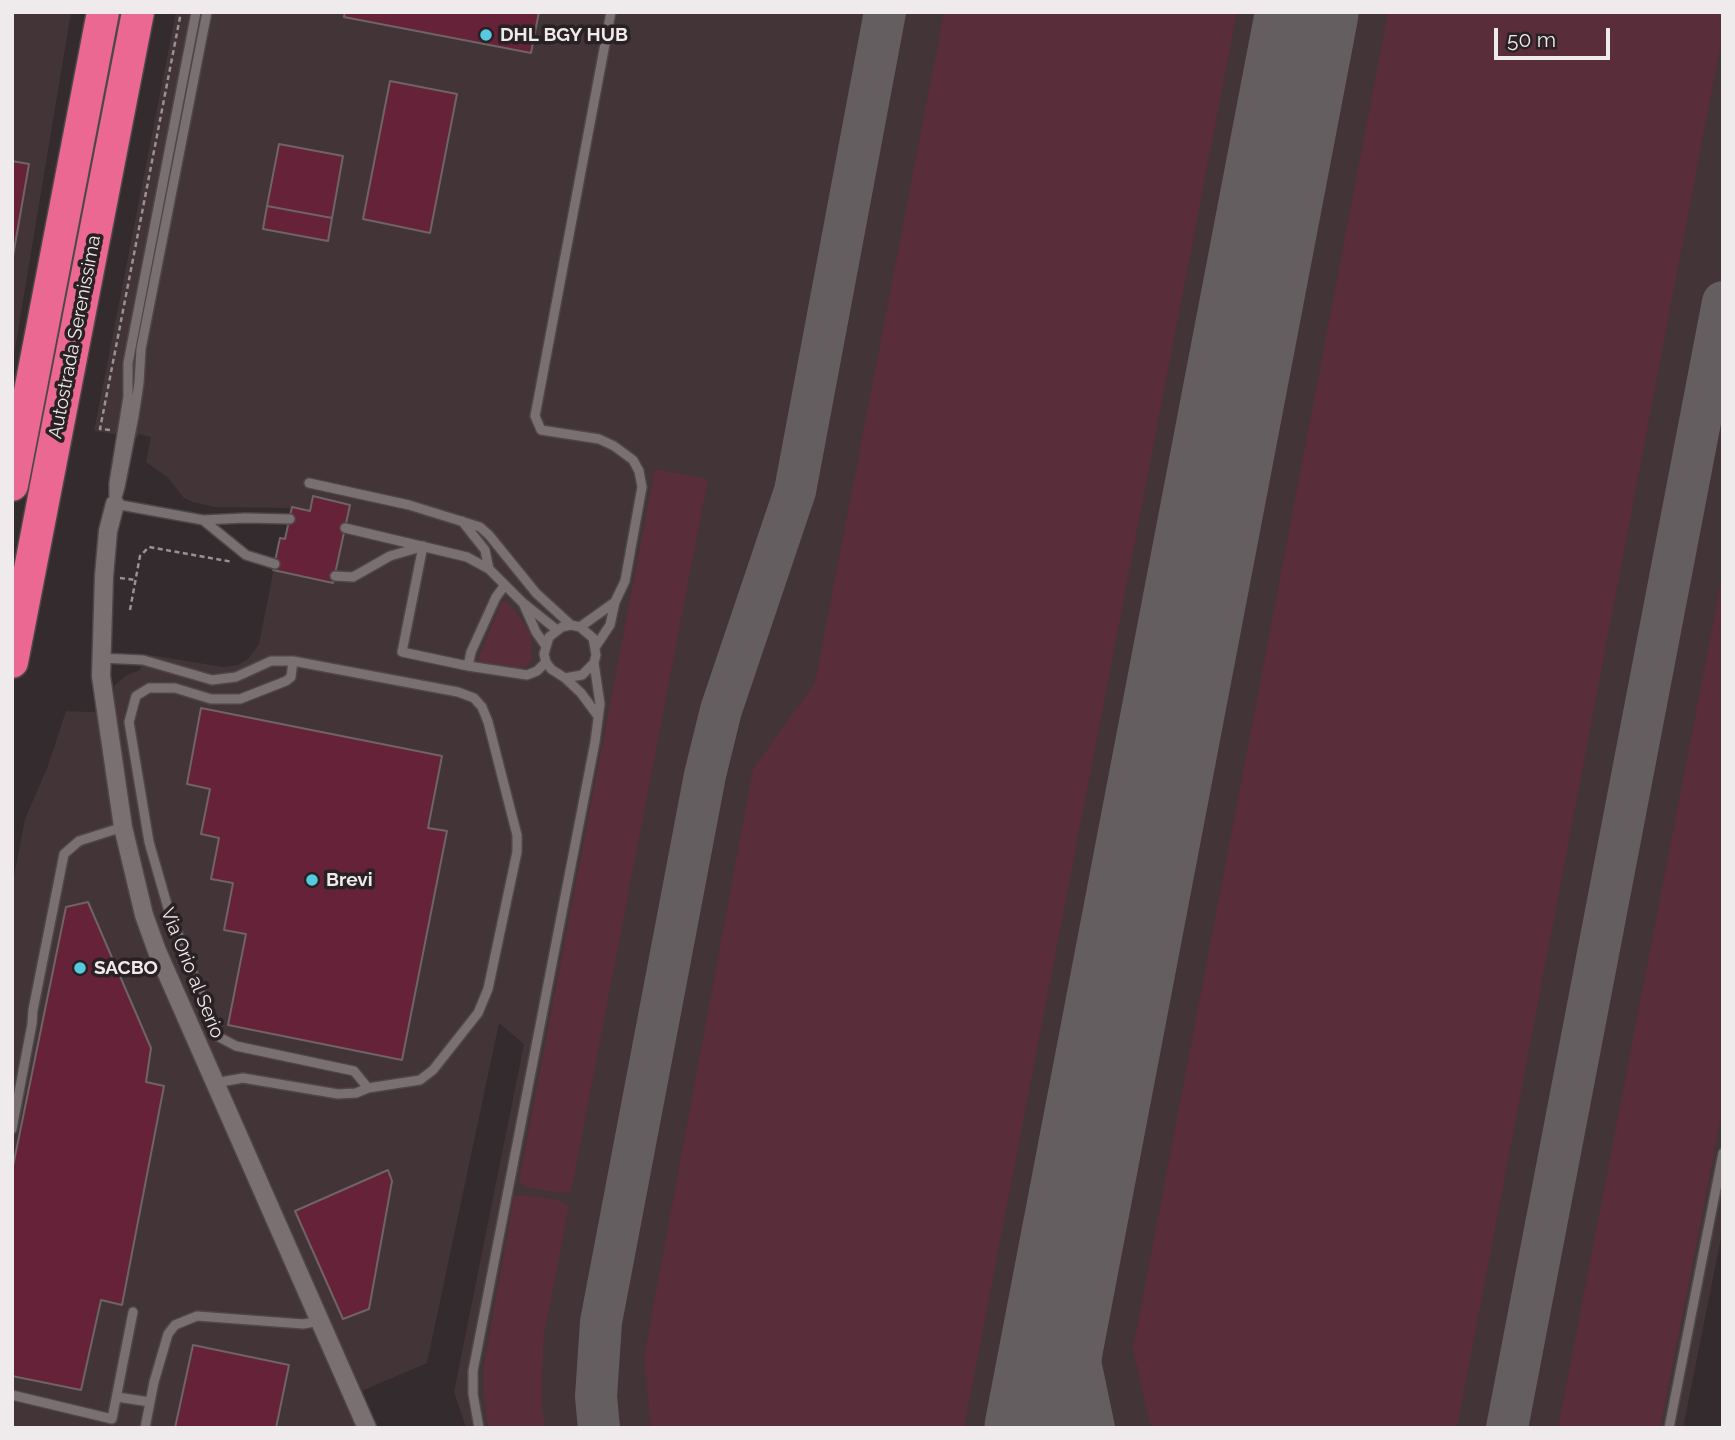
<!DOCTYPE html>
<html>
<head>
<meta charset="utf-8">
<style>
	body { margin:0 }
	#map { position:relative; width:1735px; height:1440px; overflow:hidden; background:#332b2d; font-family:Raleway,sans-serif }
	canvas { display:block }
	.frame { position:absolute; inset:0; border:14px solid #efeaeb; pointer-events:none }
	.scale { position:absolute; left:1494px; top:28px; width:116px; height:32px; box-sizing:border-box; border:4px solid #efeaeb; border-top:0; padding-left:9px; font-size:21px; line-height:24px; white-space:nowrap; color:#efeaeb; -webkit-text-stroke:5px #292123; paint-order:stroke }
</style>
</head>
<body>
<div id="map">
<canvas width="1735" height="1440"></canvas>
<div class="frame"></div>
<div class="scale">50 m</div>
</div>
<script>
const ctx = document.querySelector('canvas').getContext('2d');
ctx.lineJoin = 'round';
function fill(path, color) { ctx.fillStyle = color; ctx.fill(path, 'evenodd'); }
const shape = rows => new Path2D(rows.map(r => 'M' + r).join(''));
function strokePath(path, color, width, dash) { ctx.strokeStyle = color; ctx.lineWidth = width; ctx.lineCap = dash ? 'butt' : 'round'; ctx.setLineDash(dash || []); ctx.stroke(path); }
function label(font, color, halo, rows, align = 'center') {
  ctx.font = font + ' Raleway,sans-serif'; ctx.lineWidth = 7; ctx.setLineDash([]); ctx.textBaseline = 'middle'; ctx.strokeStyle = halo; ctx.fillStyle = color; for (const [text, x, y, turn = 0] of rows) {
    ctx.save(); ctx.translate(x, y); ctx.rotate((+turn || 0) * Math.PI / 180); ctx.textAlign = isNaN(turn) ? turn : align; if (halo) ctx.strokeText(text, 0, 0); ctx.fillText(text, 0, 0); ctx.restore();
  }
}
const built = shape([
	[12,12,71,12,12,367],
	[176,12,1723,12,1723,1228,1683,1428,466,1428,454,1392,524,1044,499,1023,427,1363,362,1391,377,1428,12,1428,12,887,25,819,48,766,66,711,114,713,114,686,127,675,140,670,144,654,223,667,238,665,248,659,259,644,280,538,285,539,292,508,214,507,193,502,184,498,167,477,146,462,151,437,139,434,137,438,94,431]
]);
const green = shape([
	[944,12,1237,12,964,1428,651,1428,644,1357,753,769,815,683],
	[1388,12,1723,12,1723,31,1457,1428,1151,1428,1133,1349],
	[655,469,708,479,571,1192,562,1193,526,1187,519,1181],
	[1723,572,1723,1107,1660,1428,1558,1428],
	[502,601,508,602,530,632,532,658,527,667,519,668,481,662,478,659],
	[522,1195,558,1200,569,1206,544,1335,542,1375,542,1409,546,1428,488,1428,484,1397,484,1366,514,1196]
]);
const taxiway = shape([
	[1080,1203,1078,1336,1081,1366,1094,1428],
	[599,1428,596,1397,601,1322,705,775,721,710,795,491,885,12],
	[1507,1428,1723,302]
]);
const runway = shape([
	[1036,1428,1307,12]
]);
const building = shape([
	[345,12,539,12,531,53,344,17,345,12],
	[390,81,457,94,430,233,363,219,390,81],
	[279,144,343,156,332,218,267,206,279,144],
	[12,161,29,164,12,262,12,161],
	[267,206,332,218,328,241,263,229,267,206],
	[313,496,350,505,333,583,273,570,280,538,285,539,292,507,310,511,313,496],
	[201,708,442,756,428,828,447,831,402,1060,228,1025,246,934,224,930,233,883,211,879,219,838,201,834,210,789,187,784,201,708],
	[88,902,151,1048,146,1082,164,1086,122,1305,101,1300,81,1390,12,1376,12,1171,66,907,88,902],
	[388,1170,392,1181,369,1309,343,1319,295,1211,388,1170],
	[193,1345,289,1365,276,1428,175,1428,193,1345]
]);
const path = shape([
	[110,430,100,429,181,12],
	[120,578,136,580],
	[130,610,140,556,149,547,233,562]
]);
const service = shape([
	[309,483,409,505,480,527,489,535,536,593,571,625],
	[114,495,114,483,128,397,128,363,196,12],
	[115,504,120,487,134,416,139,383,141,349,207,12],
	[115,504,203,520,245,518,290,519],
	[203,520,246,555,275,564],
	[462,521,485,550,489,569],
	[345,528,467,557,489,569,522,602,557,630],
	[423,546,402,652,468,666,527,675,537,671,546,662],
	[335,576,353,577,390,556,421,547],
	[523,603,536,632,545,645],
	[580,627,615,602],
	[596,646,610,625,615,602,625,581,642,487,639,471,633,460,614,446,599,439,541,430,535,416,611,12],
	[101,658,143,660,212,680,236,677,271,661,293,661,458,692,474,698,482,707,488,722,517,835,517,852,488,989,478,1013,433,1070,420,1080,368,1088,356,1093,338,1094,243,1078,215,1083],
	[293,661,291,677,286,681,240,699,211,699,175,688,149,688,136,696,129,722,149,842,168,908,214,1028,219,1037,236,1046,354,1071,368,1088],
	[468,666,471,652,496,597,505,585],
	[565,678,582,675,594,663,596,655,593,638,580,627,571,625,562,627,549,637,544,654,546,662,551,669,565,678,581,693,598,716],
	[12,1129,32,1024,33,1010,64,854,79,841,123,827],
	[12,1395,112,1419,133,1312],
	[117,1397,150,1402],
	[145,1428,154,1382,168,1334,175,1325,197,1316,303,1324,321,1321],
	[479,1428,473,1394,473,1371,595,742,600,704,594,663],
	[1669,1428,1723,1153]
]);
const minor = shape([
	[115,504,108,531,104,576,101,676,123,827,144,915,157,951,367,1428]
]);
const motorway = shape([
	[12,485,103,12],
	[12,662,138,12]
]);
const markers = [
	[486,35,7,"#55cae0"],
	[312,880,7,"#55cae0"],
	[80,968,7,"#55cae0"]
];
const poiNames = [
	["DHL BGY HUB",500,35],
	["Brevi",326,880],
	["SACBO",94,968]
];
const streetNames = [
	["Autostrada Serenissima",75,337,-79],
	["Via Orio al Serio",192,973,68]
];
fill(built, '#433437');
fill(green, '#592d39');
strokePath(taxiway, '#645e60', 42);
strokePath(runway, '#645e60', 103);
fill(building, '#662239');
strokePath(building, '#6e6466', 2);
strokePath(service, '#4e4748', 12);
strokePath(minor, '#4e4748', 21);
strokePath(motorway, '#4e4748', 35);
strokePath(path, '#989293', 2.5, [5, 3.5]);
strokePath(service, '#7a7072', 9);
strokePath(minor, '#7a7072', 18);
strokePath(motorway, '#ea6891', 32);
for (const [x, y, r, color] of markers) { const dot = new Path2D(); dot.arc(x, y, r, 0, 2 * Math.PI); ctx.fillStyle = color; ctx.fill(dot); strokePath(dot, '#292123', 2.5); }
label('bold 19px', '#efeaeb', '#292123', poiNames, 'left');
label('19px', '#efeaeb', '#292123', streetNames);
</script>
</body>
</html>
